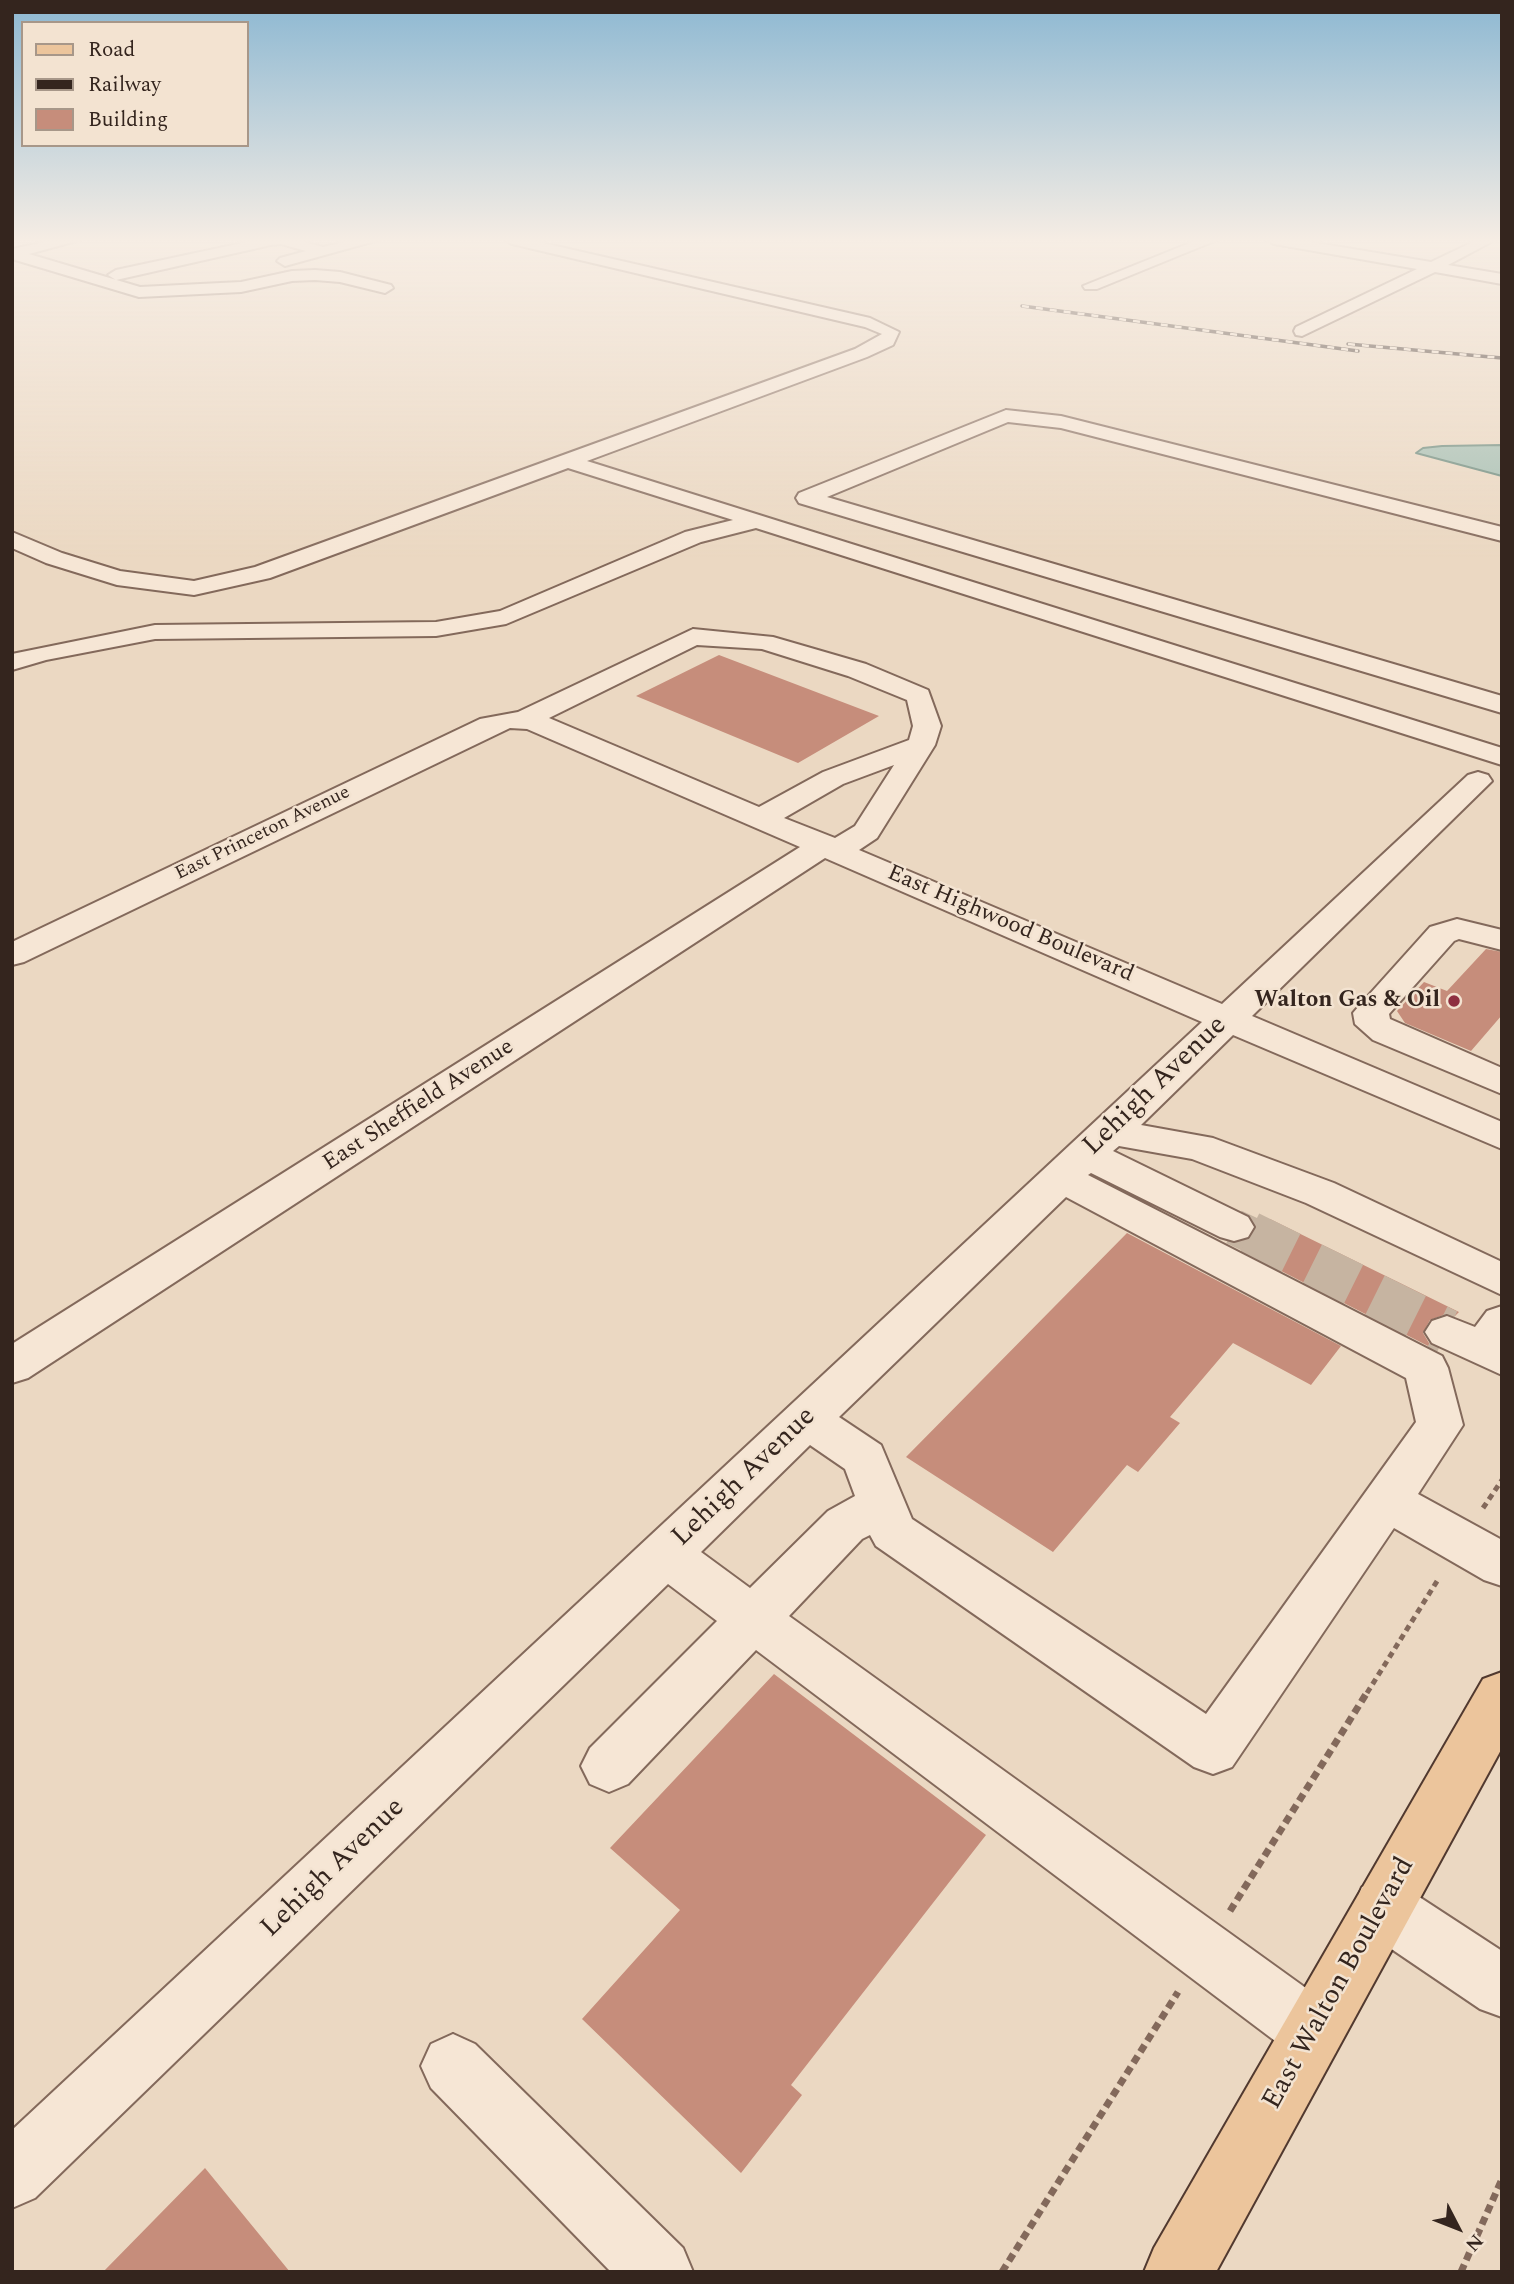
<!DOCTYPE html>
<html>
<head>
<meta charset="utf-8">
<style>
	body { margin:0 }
	#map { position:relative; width:1514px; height:2284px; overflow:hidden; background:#ebd8c2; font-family:Spectral,serif }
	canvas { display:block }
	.frame { position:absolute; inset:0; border:14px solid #34251e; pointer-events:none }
	.legend { position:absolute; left:21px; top:21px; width:228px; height:126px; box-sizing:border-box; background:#f3e3d1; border:2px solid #a79789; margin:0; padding:9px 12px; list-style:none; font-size:21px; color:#34251e }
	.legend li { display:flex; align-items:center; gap:14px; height:35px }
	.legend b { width:35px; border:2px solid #a79789 }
	.north { position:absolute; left:1423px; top:2193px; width:70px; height:70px; -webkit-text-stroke:5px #f3e3d1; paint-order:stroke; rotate:132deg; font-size:19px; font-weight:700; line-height:28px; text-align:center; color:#34251e }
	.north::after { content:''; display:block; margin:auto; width:24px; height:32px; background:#34251e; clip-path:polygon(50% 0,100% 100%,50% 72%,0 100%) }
</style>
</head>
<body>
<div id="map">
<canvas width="1514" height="2284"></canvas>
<div class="frame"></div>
<ul class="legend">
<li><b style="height:9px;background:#ecc59c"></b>Road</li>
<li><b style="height:9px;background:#34251e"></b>Railway</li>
<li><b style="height:19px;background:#c68d7b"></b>Building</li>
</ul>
<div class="north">N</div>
</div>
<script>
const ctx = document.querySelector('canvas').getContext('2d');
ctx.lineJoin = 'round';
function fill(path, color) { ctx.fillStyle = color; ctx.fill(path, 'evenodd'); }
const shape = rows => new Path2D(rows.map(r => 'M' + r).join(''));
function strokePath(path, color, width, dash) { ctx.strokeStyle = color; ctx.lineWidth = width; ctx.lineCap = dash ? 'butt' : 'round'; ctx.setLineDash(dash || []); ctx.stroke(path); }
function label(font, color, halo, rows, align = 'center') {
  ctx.font = font + ' Spectral,serif'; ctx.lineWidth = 5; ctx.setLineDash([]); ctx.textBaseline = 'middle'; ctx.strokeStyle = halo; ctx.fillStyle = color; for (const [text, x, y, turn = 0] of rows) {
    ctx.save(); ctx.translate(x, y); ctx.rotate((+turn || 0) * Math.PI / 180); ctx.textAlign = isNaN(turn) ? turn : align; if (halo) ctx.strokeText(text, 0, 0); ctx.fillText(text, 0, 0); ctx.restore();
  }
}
const water = shape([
	[1502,445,1502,476,1416,453,1423,448,1442,446,1502,445]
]);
const building = shape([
	[719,655,879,716,798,763,636,696],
	[1486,949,1502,952,1502,1015,1471,1051,1405,1023,1397,1011,1424,982,1447,991],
	[1270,1219,1459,1312,1455,1316,1446,1314,1430,1320,1423,1333,1432,1348,1242,1251],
	[1127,1233,1341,1346,1311,1385,1233,1343,1170,1417,1180,1423,1138,1472,1127,1465,1053,1552,906,1457],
	[774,1674,986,1835,791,2085,802,2095,741,2173,582,2019,680,1910,610,1848],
	[205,2168,290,2272,103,2272]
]);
const minorTunnelFar1 = shape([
	[1234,1227,1253,1236]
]);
const minorTunnel = shape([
	[1249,1234,1447,1332]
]);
const pathFar1 = shape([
	[1483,1508,1502,1480],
	[1367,1693,1439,1578]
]);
const path = shape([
	[1230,1911,1368,1691],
	[1002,2272,1178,1992],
	[1461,2272,1502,2179]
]);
const minor = shape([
	[54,240,80,240,29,254,140,287,241,282,292,271,315,270,340,272,391,285,393,288,385,293,340,282,315,280,292,281,241,292,139,297,12,259,12,249,54,240],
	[256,240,297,240,323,247,353,240,379,240,285,266,277,261,280,258,306,251,281,244,271,245,116,280,108,275,116,270,256,240],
	[505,240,530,240,870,318,899,332,893,345,867,357,587,461,1502,748,1502,765,756,528,701,542,506,624,436,636,155,639,46,660,12,670,12,654,155,625,436,622,500,611,685,532,733,520,568,468,270,578,194,595,117,585,46,563,12,548,12,532,62,553,120,571,194,581,255,567,855,349,882,334,865,327,512,244,505,240],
	[1197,240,1217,240,1097,289,1085,289,1083,286,1197,240],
	[1267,240,1299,240,1431,262,1477,240,1495,240,1448,265,1502,274,1502,284,1435,272,1302,336,1296,335,1294,331,1296,327,1417,269,1274,244,1267,240],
	[1006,410,1061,416,1502,527,1502,541,1061,428,1008,422,827,497,1502,696,1502,713,799,503,796,498,799,493,1006,410],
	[693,629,773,637,866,664,928,690,941,726,935,745,877,838,859,850,1222,1004,1468,775,1478,772,1488,775,1492,781,1252,1016,1502,1122,1502,1149,1233,1035,1141,1125,1213,1138,1334,1183,1502,1262,1502,1295,1306,1203,1192,1159,1119,1146,1113,1151,1248,1217,1254,1227,1248,1237,1234,1241,1220,1237,1091,1173,1088,1175,1442,1356,1448,1368,1463,1425,1418,1494,1502,1540,1502,1586,1484,1580,1394,1528,1232,1767,1213,1774,1194,1767,876,1546,870,1535,862,1539,789,1616,1335,2009,1344,2031,1335,2053,1313,2062,1291,2053,756,1650,628,1784,609,1792,590,1784,581,1766,590,1748,717,1621,668,1584,35,2198,12,2208,12,2130,1202,1022,825,858,28,1378,12,1383,12,1344,800,847,527,729,510,728,24,962,12,965,12,942,480,719,518,712,693,629],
	[697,645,762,649,848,676,907,700,913,726,909,740,823,772,759,807,549,718,697,645],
	[894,765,855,826,835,838,784,818,843,784,894,765],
	[1066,1197,1406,1378,1416,1422,1206,1714,912,1519,881,1445,839,1417,1066,1197],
	[810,1445,845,1469,855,1496,828,1511,750,1588,701,1552,810,1445],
	[1457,919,1502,930,1502,950,1459,939,1454,941,1389,1014,1390,1019,1502,1068,1502,1094,1373,1040,1355,1024,1353,1013,1359,1006,1430,927,1457,919],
	[1502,1306,1502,1375,1432,1343,1425,1332,1432,1321,1447,1316,1475,1327,1487,1311,1502,1306],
	[1383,1879,1404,1887,1502,1951,1502,2017,1480,2009,1362,1929,1354,1908,1362,1887,1383,1879],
	[453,2034,475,2044,683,2248,693,2272,611,2272,431,2088,421,2066,431,2044,453,2034]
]);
const major = shape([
	[1502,1672,1502,1748,1216,2272,1144,2272,1154,2248,1483,1679,1502,1672]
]);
const rail = shape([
	[1022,306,1358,351],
	[1348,344,1502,358]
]);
const markers = [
	[1454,1001,7,"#8e2f40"]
];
const farStreetnames = [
	["East Princeton Avenue",263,834,-26]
];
const streetNames = [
	["East Highwood Boulevard",1010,925,23],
	["East Sheffield Avenue",419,1106,-33]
];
const poiNames = [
	["Walton Gas & Oil",1440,1001]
];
const nearStreetnames = [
	["Lehigh Avenue",1156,1087,-44],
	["Lehigh Avenue",745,1478,-44],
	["Lehigh Avenue",334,1869,-44],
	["East Walton Boulevard",1340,1984,-61]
];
fill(water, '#a4beb2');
strokePath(water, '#6c8b7e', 2);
fill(building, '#c68d7b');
strokePath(minorTunnelFar1, '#c6b4a1', 36, [36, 18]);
strokePath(minorTunnel, '#c6b4a1', 46, [46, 24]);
strokePath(minor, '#83695b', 4);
strokePath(major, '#51392f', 4);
strokePath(pathFar1, '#83695b', 5, [6, 4.5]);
strokePath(path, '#83695b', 7, [8, 5]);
fill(minor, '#f6e6d5');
fill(major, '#ecc59c');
strokePath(rail, '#34251e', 3.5);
strokePath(rail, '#f3e3d1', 2.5, [7]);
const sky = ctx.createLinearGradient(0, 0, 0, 560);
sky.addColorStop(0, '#8db8d2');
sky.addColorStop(0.43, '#f6ede4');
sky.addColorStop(1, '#f6ede400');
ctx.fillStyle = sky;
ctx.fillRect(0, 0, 1514, 560);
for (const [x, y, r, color] of markers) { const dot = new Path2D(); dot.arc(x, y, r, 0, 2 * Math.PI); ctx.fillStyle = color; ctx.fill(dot); strokePath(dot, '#f3e3d1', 2.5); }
label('19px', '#34251e', '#f3e3d1', farStreetnames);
label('23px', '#34251e', '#f3e3d1', streetNames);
label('bold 23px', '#34251e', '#f3e3d1', poiNames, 'right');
label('28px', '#34251e', '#f3e3d1', nearStreetnames);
</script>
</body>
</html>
